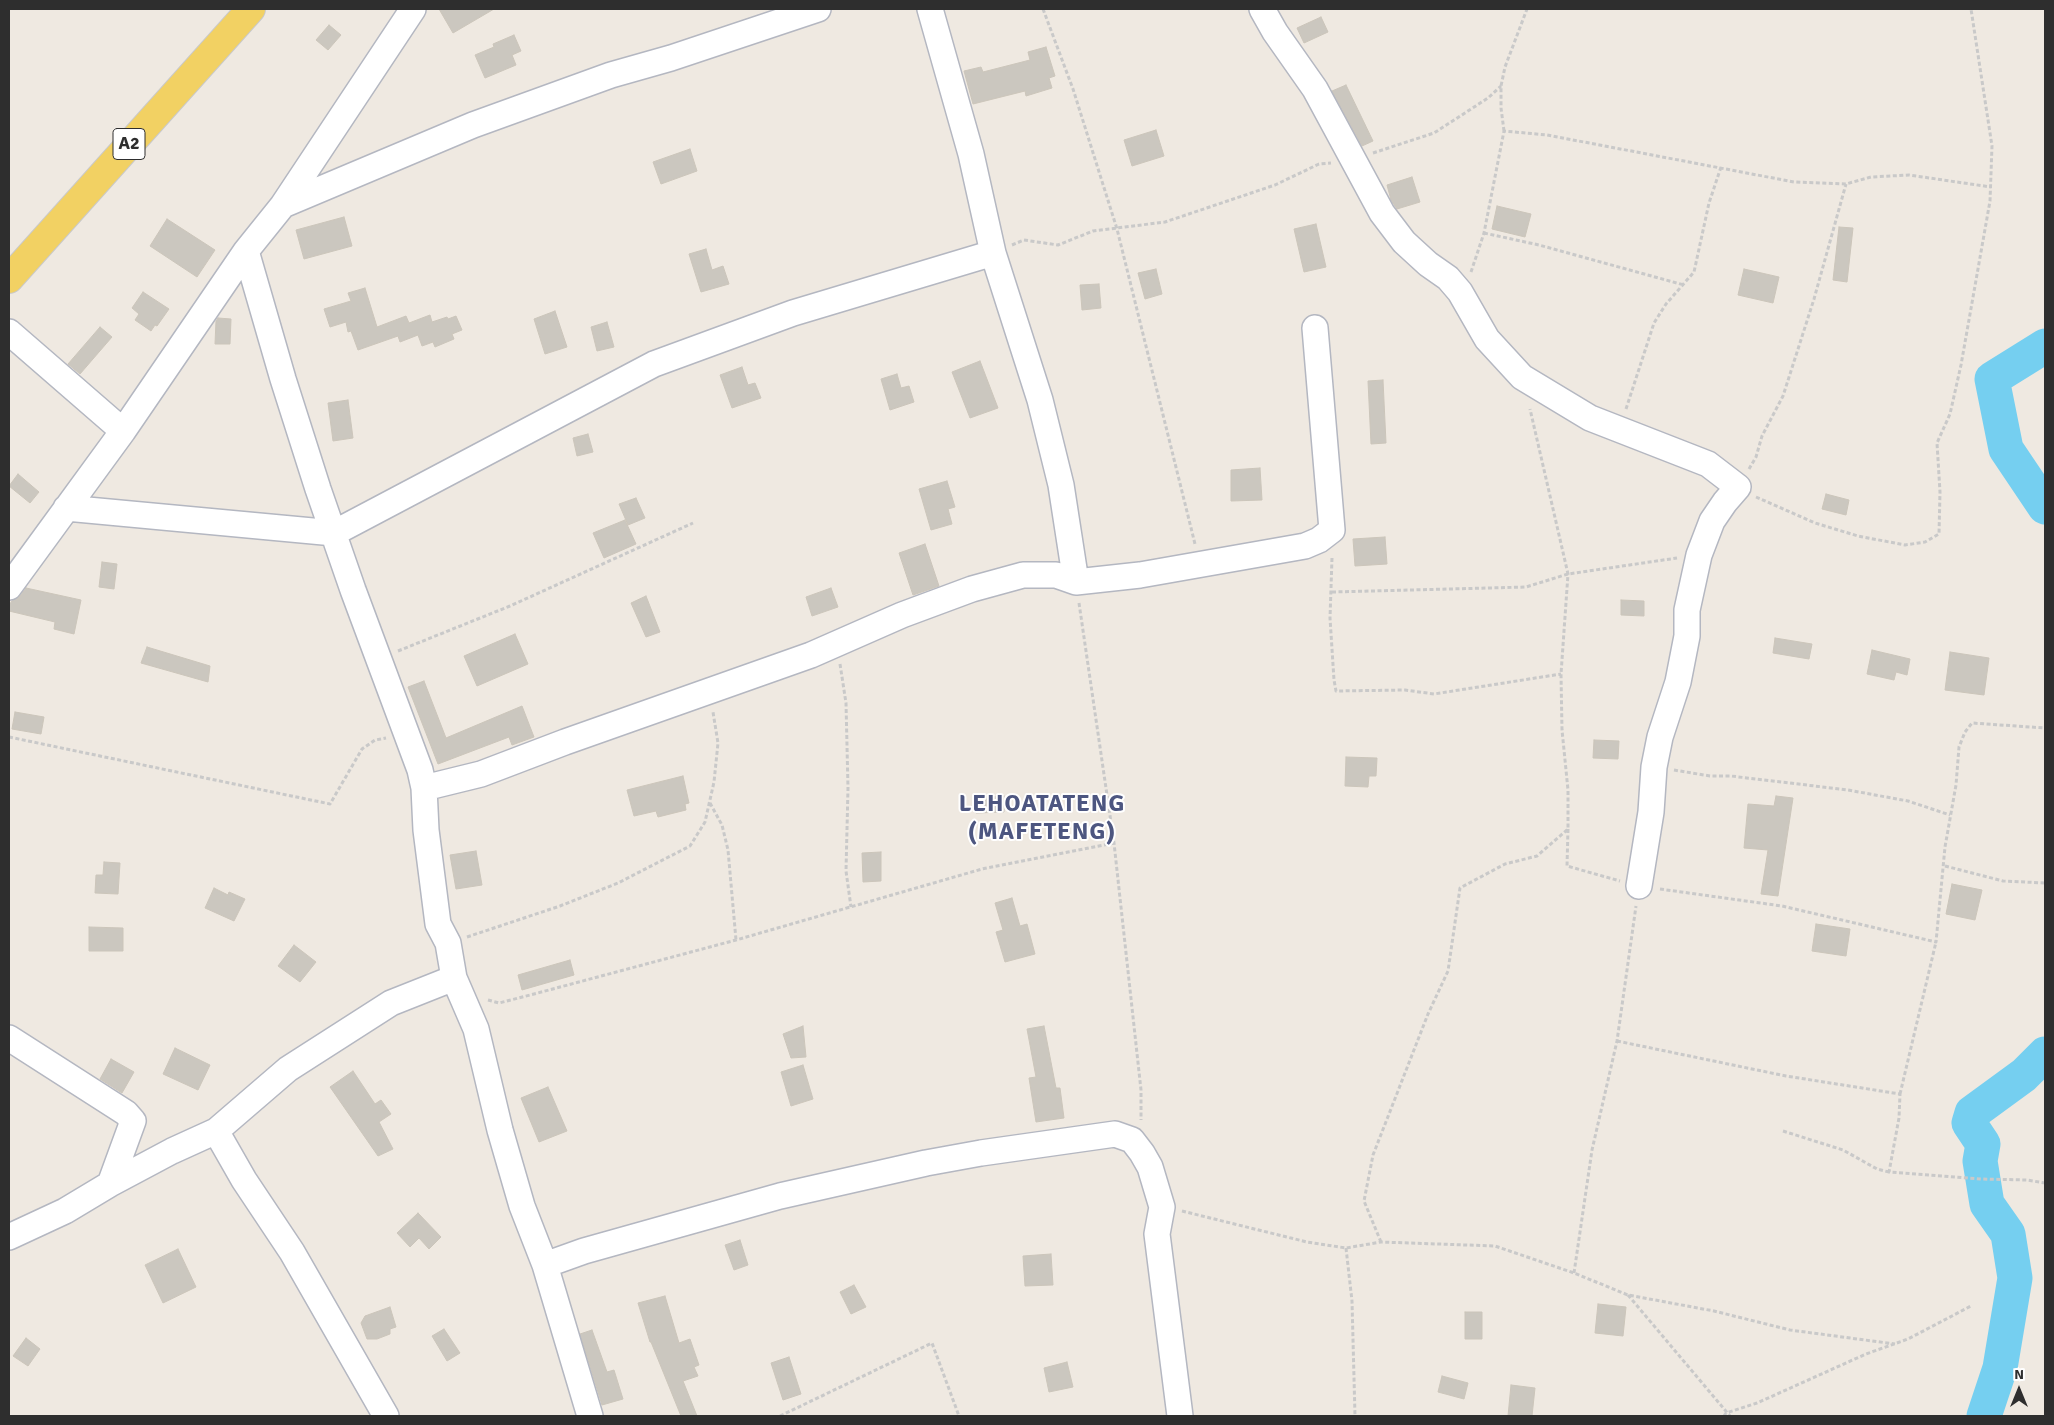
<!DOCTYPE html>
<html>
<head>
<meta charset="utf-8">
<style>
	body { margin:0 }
	#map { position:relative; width:2054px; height:1425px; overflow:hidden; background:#efe9e1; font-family:Signika,sans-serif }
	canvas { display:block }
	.frame { position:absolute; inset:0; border:10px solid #2e2e2e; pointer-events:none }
	.north { position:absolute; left:1994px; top:1365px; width:50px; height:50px; -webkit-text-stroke:4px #fff; paint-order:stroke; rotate:0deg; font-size:14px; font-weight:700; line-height:20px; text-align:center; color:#2e2e2e }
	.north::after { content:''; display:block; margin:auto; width:18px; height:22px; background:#2e2e2e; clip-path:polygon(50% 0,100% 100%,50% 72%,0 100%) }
</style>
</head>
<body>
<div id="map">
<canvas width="2054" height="1425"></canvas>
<div class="frame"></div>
<div class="north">N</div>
</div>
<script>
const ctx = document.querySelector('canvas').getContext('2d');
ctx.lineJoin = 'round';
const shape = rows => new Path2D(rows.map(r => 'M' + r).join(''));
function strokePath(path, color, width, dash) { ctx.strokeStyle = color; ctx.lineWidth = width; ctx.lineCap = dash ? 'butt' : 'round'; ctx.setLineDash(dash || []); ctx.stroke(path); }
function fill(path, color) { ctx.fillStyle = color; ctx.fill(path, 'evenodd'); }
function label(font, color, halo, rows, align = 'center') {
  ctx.font = font + ' Signika,sans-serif'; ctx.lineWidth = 4; ctx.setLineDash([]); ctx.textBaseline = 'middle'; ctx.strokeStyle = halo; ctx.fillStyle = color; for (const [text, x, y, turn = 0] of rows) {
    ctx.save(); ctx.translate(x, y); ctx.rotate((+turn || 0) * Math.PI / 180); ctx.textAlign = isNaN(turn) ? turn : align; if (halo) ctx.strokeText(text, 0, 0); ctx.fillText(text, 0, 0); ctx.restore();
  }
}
const river = shape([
	[2045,346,1992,379,2006,449,2045,507],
	[1984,1416,2000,1368,2015,1278,2008,1234,1987,1204,1980,1161,1983,1144,1969,1123,1972,1113,2024,1075,2045,1054]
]);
const building = shape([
	[439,9,494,9,453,33,439,9],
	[1321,17,1328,32,1304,43,1297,28,1321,17],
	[329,25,341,35,328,50,316,40,329,25],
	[514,35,521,51,512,55,516,65,485,78,475,55,494,47,493,44,514,35],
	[1046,47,1055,76,1049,78,1052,88,1026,96,1025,91,973,104,964,71,981,67,983,72,1030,60,1028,52,1046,47],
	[1346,85,1373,141,1362,146,1332,91,1346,85],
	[1156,130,1164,156,1132,166,1124,140,1156,130],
	[690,149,697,171,661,184,653,162,690,149],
	[1412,177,1420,202,1397,209,1391,200,1387,185,1412,177],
	[1497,206,1531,214,1525,237,1492,229,1497,206],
	[344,217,352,246,304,259,296,230,344,217],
	[167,219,215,250,197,277,150,246,167,219],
	[1316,224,1326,267,1304,272,1294,229,1316,224],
	[1839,227,1853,228,1847,282,1833,280,1839,227],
	[706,249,712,270,723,266,729,284,701,292,689,254,706,249],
	[1156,269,1162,294,1145,299,1138,273,1156,269],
	[1744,269,1779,277,1773,303,1738,295,1744,269],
	[1099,284,1101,308,1082,310,1080,285,1099,284],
	[365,288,377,327,406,316,409,323,430,315,432,322,447,317,448,319,456,316,462,330,452,334,454,339,435,347,433,342,422,346,418,335,400,342,398,336,358,350,351,331,348,332,346,322,330,327,324,309,351,301,348,293,365,288],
	[143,292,169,309,157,326,155,325,151,331,135,320,139,314,132,308,143,292],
	[555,311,567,347,545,354,534,319,555,311],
	[218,318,231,319,230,344,215,344,216,321,218,318],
	[607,322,614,347,597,351,591,327,607,322],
	[100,327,112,337,80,374,68,364,100,327],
	[980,361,998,408,970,418,952,372,980,361],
	[742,367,748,385,755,383,761,398,732,408,720,375,742,367],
	[897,374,901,388,909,386,914,402,890,410,881,379,897,374],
	[1383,380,1386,443,1371,444,1368,381,1383,380],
	[348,400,353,438,333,441,328,403,348,400],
	[588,434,593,452,577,456,573,438,588,434],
	[1260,468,1262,500,1231,501,1231,470,1260,468],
	[18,474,39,492,30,503,9,486,18,474],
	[947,481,955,507,948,509,952,524,931,530,919,489,947,481],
	[1826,494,1849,500,1846,515,1822,509,1826,494],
	[636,498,645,518,628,525,619,504,636,498],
	[625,520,636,544,604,558,593,533,625,520],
	[1385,537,1387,564,1355,566,1353,539,1385,537],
	[925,544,939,586,913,595,899,553,925,544],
	[102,562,117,564,114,589,99,587,102,562],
	[26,588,81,600,74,634,54,629,55,622,9,611,9,605,12,601,20,596,26,588],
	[831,588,838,607,812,616,806,597,831,588],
	[646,596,660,632,646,637,631,603,646,596],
	[1621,600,1644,601,1644,616,1621,615,1621,600],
	[515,634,528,664,477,686,464,656,515,634],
	[1775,638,1812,644,1809,659,1773,653,1775,638],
	[147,647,210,666,208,682,141,663,147,647],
	[1872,650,1910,659,1907,675,1896,672,1894,680,1867,674,1872,650],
	[1950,652,1989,658,1984,695,1945,690,1950,652],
	[424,681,446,738,522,706,534,737,512,745,509,737,438,764,408,687,424,681],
	[15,712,44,717,41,734,12,729,15,712],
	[1594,740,1619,741,1618,759,1593,758,1594,740],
	[1346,757,1377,758,1376,776,1369,776,1368,787,1345,786,1346,757],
	[683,776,689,803,685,804,686,810,658,817,656,811,634,816,627,790,683,776],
	[1004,796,1004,812,976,813,975,797,1004,796],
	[1776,796,1793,798,1778,896,1761,894,1768,850,1744,848,1748,804,1774,806,1776,796],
	[476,851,482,885,456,889,450,855,476,851],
	[881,852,881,881,863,882,862,853,881,852],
	[104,862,120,863,118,894,95,893,96,875,103,875,104,862],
	[1952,884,1982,890,1975,920,1946,914,1952,884],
	[214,888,228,895,229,892,245,899,234,921,205,908,214,888],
	[1012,898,1020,926,1027,924,1035,954,1005,962,996,932,1003,930,995,903,1012,898],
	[1816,924,1850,929,1846,956,1812,951,1816,924],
	[89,927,123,928,123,951,89,951,89,927],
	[294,945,316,962,300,982,278,966,294,945],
	[570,960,574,975,522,990,518,975,570,960],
	[803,1026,806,1057,791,1058,783,1034,803,1026],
	[1044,1026,1056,1088,1060,1088,1064,1118,1036,1122,1029,1078,1036,1077,1027,1029,1044,1026],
	[175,1048,210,1065,198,1090,163,1074,175,1048],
	[111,1059,134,1072,122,1093,100,1079,111,1059],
	[803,1065,813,1099,791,1106,781,1072,803,1065],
	[353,1071,375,1104,381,1100,391,1114,379,1122,393,1149,378,1156,330,1087,353,1071],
	[548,1087,567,1131,539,1142,521,1098,548,1087],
	[418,1213,441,1237,429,1249,419,1238,410,1247,397,1233,418,1213],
	[740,1240,748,1265,734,1270,725,1245,740,1240],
	[178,1249,196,1287,163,1303,145,1265,178,1249],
	[1051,1254,1053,1285,1025,1286,1023,1256,1051,1254],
	[854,1285,866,1307,851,1314,840,1292,854,1285],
	[665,1296,679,1343,690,1339,699,1365,694,1367,698,1376,683,1381,697,1416,681,1416,651,1342,650,1342,638,1303,665,1296],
	[1598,1304,1626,1307,1623,1336,1595,1333,1598,1304],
	[390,1307,396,1327,390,1329,390,1334,377,1339,367,1339,361,1323,365,1316,390,1307],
	[1465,1312,1482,1312,1482,1339,1465,1339,1465,1312],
	[444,1329,460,1353,447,1361,432,1336,444,1329],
	[592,1330,607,1372,614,1370,623,1399,602,1405,580,1334,592,1330],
	[26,1338,40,1349,28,1366,13,1356,26,1338],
	[789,1357,801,1394,783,1400,771,1363,789,1357],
	[1067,1362,1073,1387,1049,1392,1044,1368,1067,1362],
	[1442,1376,1468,1383,1464,1399,1438,1392,1442,1376],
	[1511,1385,1535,1388,1532,1416,1508,1416,1511,1385]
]);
const path = shape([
	[1043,9,1073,89,1117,229,1195,544],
	[1504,131,1501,108,1501,86,1505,67,1527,9],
	[1373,153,1434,133,1488,98,1501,86],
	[1484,233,1539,245,1684,285],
	[1012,245,1024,240,1058,245,1093,231,1165,222,1275,185,1319,164,1331,163],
	[1471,272,1484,233,1504,131,1547,135,1794,182,1846,184,1871,177,1909,175,1991,187],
	[1626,409,1654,323,1666,304,1694,272,1709,203,1721,167],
	[1749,469,1756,457,1762,436,1783,396,1814,299,1846,184],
	[1756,497,1815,523,1858,536,1905,545,1925,542,1939,534,1940,492,1937,443,1950,414,1961,365,1990,201,1992,146,1971,9],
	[1332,558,1330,618,1334,680,1336,691,1405,690,1434,694,1561,674],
	[1332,592,1526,587,1568,574,1677,558],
	[1079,603,1114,843,1141,1090,1141,1120],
	[398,651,510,606,693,523],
	[840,664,846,703,848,788,846,871,851,907],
	[9,737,330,804,362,749,375,740,386,738],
	[1674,770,1710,776,1731,776,1848,790,1908,801,1950,815],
	[710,803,722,825,728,850,736,940],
	[1568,829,1567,866,1620,881],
	[1945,866,2003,881,2045,883],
	[1660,889,1782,906,1936,942,1945,847,1956,785,1959,747,1965,732,1972,723,2045,728],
	[467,937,560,906,618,883,690,846,705,822,714,782,718,743,713,712],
	[488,1000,499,1003,534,994,736,940,982,869,1114,843],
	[1617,1041,1786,1076,1900,1094,1899,1118,1889,1172,1981,1179,2027,1180,2045,1183],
	[1900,1094,1936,942],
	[1783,1131,1843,1150,1877,1169,1889,1172],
	[1182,1211,1307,1242,1346,1248,1381,1242,1495,1246,1574,1273,1628,1295,1714,1311,1790,1330,1895,1344],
	[1381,1242,1364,1201,1373,1155,1428,1014,1448,971,1460,888,1505,864,1537,856,1568,829,1568,790,1562,730,1561,674,1568,574,1530,409],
	[1346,1248,1352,1301,1355,1416],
	[1574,1273,1592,1150,1617,1041,1636,906],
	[1628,1295,1730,1416],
	[780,1416,932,1343,959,1416],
	[1724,1416,1726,1413,1757,1403,1866,1354,1908,1339,1971,1306]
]);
const minor = shape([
	[413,9,283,205,246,251,283,379,318,489,353,590,420,770,424,788,426,830,438,924,448,943,454,978,476,1029,500,1130,522,1206,545,1265,584,1251,780,1196,926,1163,981,1153,1115,1134,1132,1140,1142,1153,1150,1167,1162,1207,1157,1234,1180,1416],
	[930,9,971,154,993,253,1040,400,1061,485,1076,582],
	[1262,9,1275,32,1315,89,1382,213,1404,242,1428,264,1448,278,1460,292,1487,339,1522,377,1590,418,1708,464,1738,487,1725,502,1712,521,1699,555,1687,610,1687,636,1678,682,1660,737,1654,767,1651,812,1639,886],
	[283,205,473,125,611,75,671,58,818,9],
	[9,332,123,431],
	[66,508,334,533,654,364,793,313,993,253],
	[9,587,123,431,246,251],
	[424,788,481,774,565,742,811,655,902,615,972,589,1023,575,1056,575,1076,582,1140,575,1305,546,1319,540,1332,530,1315,328],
	[9,1038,126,1113,133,1121,110,1184],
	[216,1131,244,1180,292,1252,386,1416],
	[9,1237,65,1211,110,1184,172,1151,216,1131,288,1069,391,1003,454,978],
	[545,1265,590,1416]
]);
const major = shape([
	[9,279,251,9]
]);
const shields = [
	[129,144,32]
];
const shieldNames = [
	["A2",129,144]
];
const districtNames = [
	["LEHOATATENG",1042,805],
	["(MAFETENG)",1042,833]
];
strokePath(river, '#75cff0', 35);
fill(building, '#cbc7bf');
strokePath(building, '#cbc5ba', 1);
strokePath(minor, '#b4b7c1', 28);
strokePath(major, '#c9c9c9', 30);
strokePath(path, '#c9c9c9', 3, [4, 2.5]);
strokePath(minor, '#fff', 25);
strokePath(major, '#f2d163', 28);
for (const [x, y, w] of shields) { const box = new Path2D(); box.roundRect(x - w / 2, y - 15.5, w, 31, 4); ctx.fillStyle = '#fff'; ctx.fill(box); strokePath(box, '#2e2e2e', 1); }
label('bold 18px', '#2e2e2e', null, shieldNames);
ctx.letterSpacing = '1px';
label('bold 24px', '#4d5680', '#fff', districtNames);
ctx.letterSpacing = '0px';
</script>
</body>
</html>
